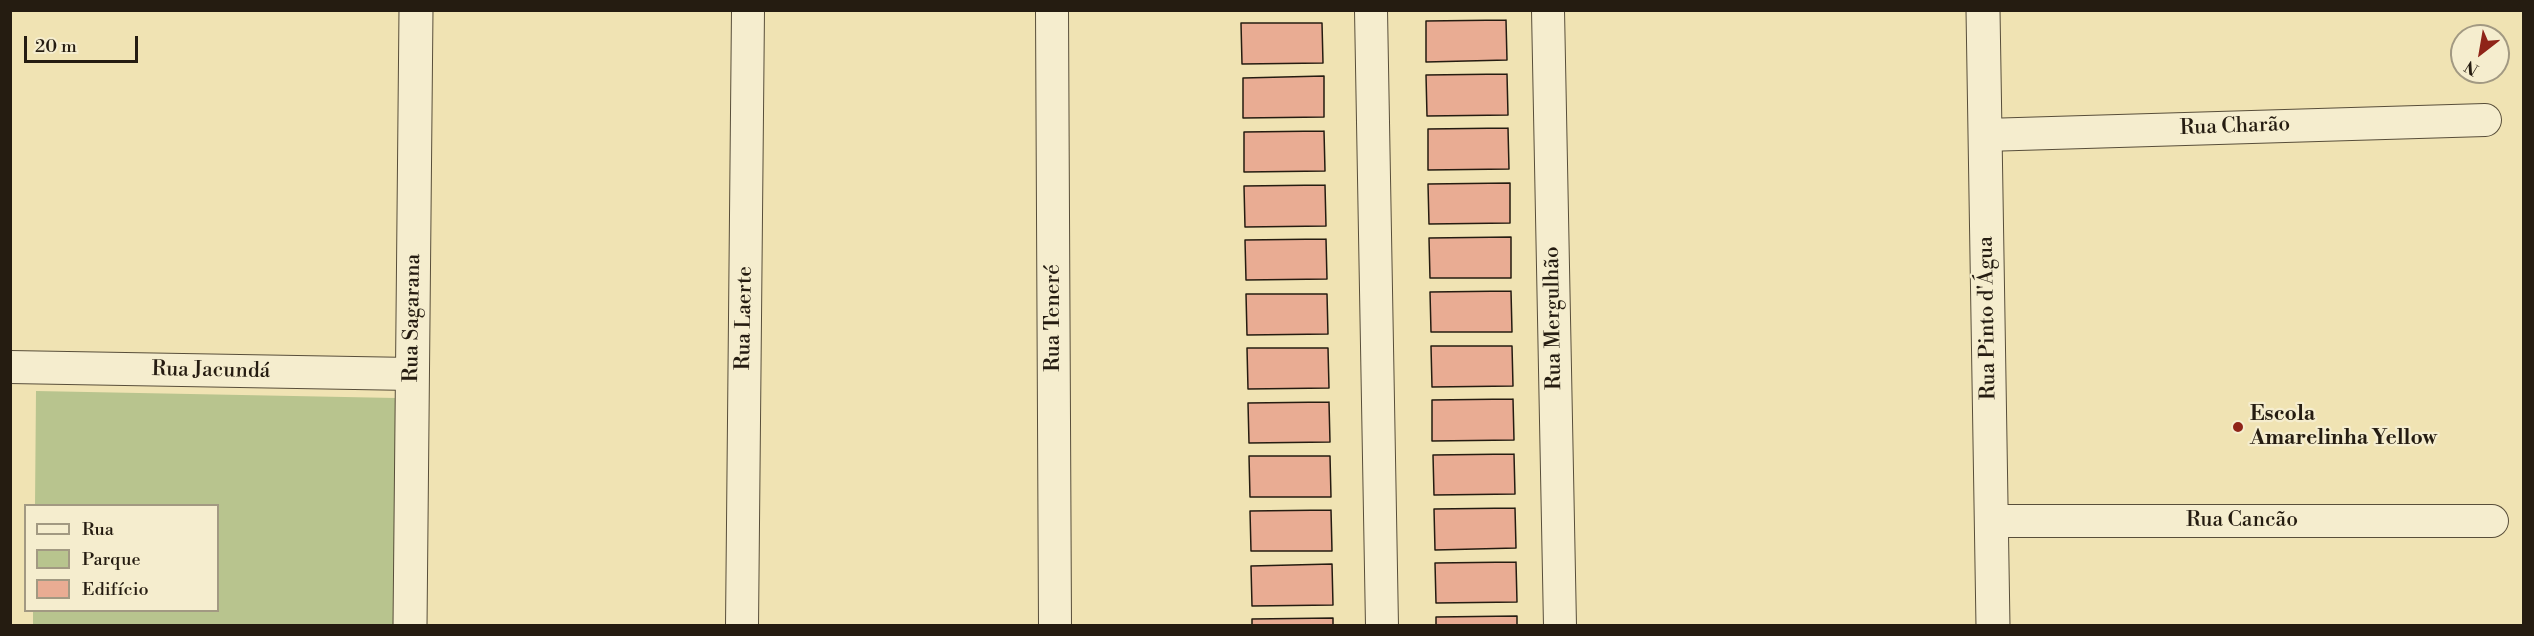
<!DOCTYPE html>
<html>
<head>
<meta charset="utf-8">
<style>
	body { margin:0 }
	#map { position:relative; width:2534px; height:636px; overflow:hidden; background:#f0e3b3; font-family:"Libre Bodoni",serif }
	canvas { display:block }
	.frame { position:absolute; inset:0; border:12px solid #251c11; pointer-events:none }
	.legend { position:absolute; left:24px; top:504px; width:195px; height:108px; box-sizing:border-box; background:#f5edce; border:2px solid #a29982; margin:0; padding:8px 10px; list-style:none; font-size:18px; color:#251c11 }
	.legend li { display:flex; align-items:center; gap:12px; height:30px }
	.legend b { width:30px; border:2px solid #a29982 }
	.north { position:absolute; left:2450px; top:24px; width:60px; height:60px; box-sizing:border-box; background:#f5edce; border:2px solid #a29982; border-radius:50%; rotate:211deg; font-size:16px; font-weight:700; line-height:24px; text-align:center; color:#251c11 }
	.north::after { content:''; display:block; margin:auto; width:21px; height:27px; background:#8f2418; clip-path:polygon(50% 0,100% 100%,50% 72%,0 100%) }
	.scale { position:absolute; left:24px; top:36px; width:114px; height:27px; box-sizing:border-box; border:3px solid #251c11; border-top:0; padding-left:8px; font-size:18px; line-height:21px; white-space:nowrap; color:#251c11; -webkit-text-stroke:4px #f5edce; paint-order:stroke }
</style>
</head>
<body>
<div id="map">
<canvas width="2534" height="636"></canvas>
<div class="frame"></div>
<ul class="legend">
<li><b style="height:8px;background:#f5edce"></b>Rua</li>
<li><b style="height:16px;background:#b8c48e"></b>Parque</li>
<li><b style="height:16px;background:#e9ac93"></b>Edifício</li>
</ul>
<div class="north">N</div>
<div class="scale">20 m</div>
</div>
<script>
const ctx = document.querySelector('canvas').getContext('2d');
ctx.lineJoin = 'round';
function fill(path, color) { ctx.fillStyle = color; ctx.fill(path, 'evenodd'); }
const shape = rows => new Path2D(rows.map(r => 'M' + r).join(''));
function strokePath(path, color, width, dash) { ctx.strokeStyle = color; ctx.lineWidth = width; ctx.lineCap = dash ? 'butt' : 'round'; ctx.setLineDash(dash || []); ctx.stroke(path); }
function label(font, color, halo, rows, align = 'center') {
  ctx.font = font + ' "Libre Bodoni",serif'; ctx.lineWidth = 4.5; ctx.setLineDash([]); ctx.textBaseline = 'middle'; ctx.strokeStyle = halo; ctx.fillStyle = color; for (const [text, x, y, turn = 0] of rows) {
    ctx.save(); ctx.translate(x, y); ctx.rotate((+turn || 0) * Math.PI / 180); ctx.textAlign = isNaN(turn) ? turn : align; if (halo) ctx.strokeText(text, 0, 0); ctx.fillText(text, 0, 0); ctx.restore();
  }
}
const green = shape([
	[36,391,396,398,393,625,33,626,33,611,218,610,218,506,35,505]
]);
const building = shape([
	[1506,20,1507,60,1426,62,1426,21,1506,20],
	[1241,23,1322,23,1323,63,1242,64,1241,23],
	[1507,74,1508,115,1427,116,1426,75,1507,74],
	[1324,76,1324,117,1243,118,1243,78,1324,76],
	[1508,128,1509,169,1428,170,1428,129,1508,128],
	[1324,131,1325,171,1244,172,1244,132,1324,131],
	[1510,183,1510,223,1429,224,1428,184,1510,183],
	[1325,185,1326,226,1245,227,1244,186,1325,185],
	[1511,237,1511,278,1430,278,1429,238,1511,237],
	[1326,239,1327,279,1246,280,1245,240,1326,239],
	[1511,291,1512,332,1431,332,1430,292,1511,291],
	[1246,294,1327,294,1328,334,1247,335,1246,294],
	[1431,346,1512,346,1513,386,1432,387,1431,346],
	[1247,348,1328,348,1329,388,1248,389,1247,348],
	[1513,399,1514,440,1432,441,1432,400,1513,399],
	[1329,402,1330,442,1249,443,1248,403,1329,402],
	[1514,454,1515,494,1434,495,1433,455,1514,454],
	[1249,456,1330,456,1331,497,1250,497,1249,456],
	[1515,508,1516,548,1435,550,1434,509,1515,508],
	[1331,510,1332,551,1251,551,1250,511,1331,510],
	[1516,562,1517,602,1436,603,1435,563,1516,562],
	[1332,564,1333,605,1252,606,1251,566,1332,564],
	[1517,616,1517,626,1436,626,1436,617,1517,616],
	[1333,618,1333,626,1252,626,1252,619,1333,618]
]);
const minor = shape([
	[1052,10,1055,626],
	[1371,10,1382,626],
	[1548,10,1560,626],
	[1985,135,2485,120],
	[10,367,412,374],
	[1991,521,2492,521],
	[742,626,748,10]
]);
const tertiary = shape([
	[1983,10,1993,626],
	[410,626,416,10]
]);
const markers = [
	[2238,427,6,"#8f2418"]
];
const streetNames = [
	["Rua Charão",2235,127,-2],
	["Rua Sagarana",413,318,-89],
	["Rua Laerte",745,318,-89],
	["Rua Teneré",1054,318,-90],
	["Rua Mergulhão",1554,318,-91],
	["Rua Pinto d'Água",1988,318,-91],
	["Rua Jacundá",211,371,1],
	["Rua Cancão",2242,521]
];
const poiNames = [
	["Escola",2250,415],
	["Amarelinha Yellow",2250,439]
];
fill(green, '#b8c48e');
fill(building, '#e9ac93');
strokePath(building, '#251c11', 1.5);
strokePath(minor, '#584e3a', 34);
strokePath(tertiary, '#584e3a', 35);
strokePath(minor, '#f5edce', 32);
strokePath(tertiary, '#f5edce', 33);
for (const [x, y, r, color] of markers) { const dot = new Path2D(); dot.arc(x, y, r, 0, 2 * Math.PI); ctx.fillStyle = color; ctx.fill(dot); strokePath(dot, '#f5edce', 2); }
label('21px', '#251c11', '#f5edce', streetNames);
label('bold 21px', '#251c11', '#f5edce', poiNames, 'left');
</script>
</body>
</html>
